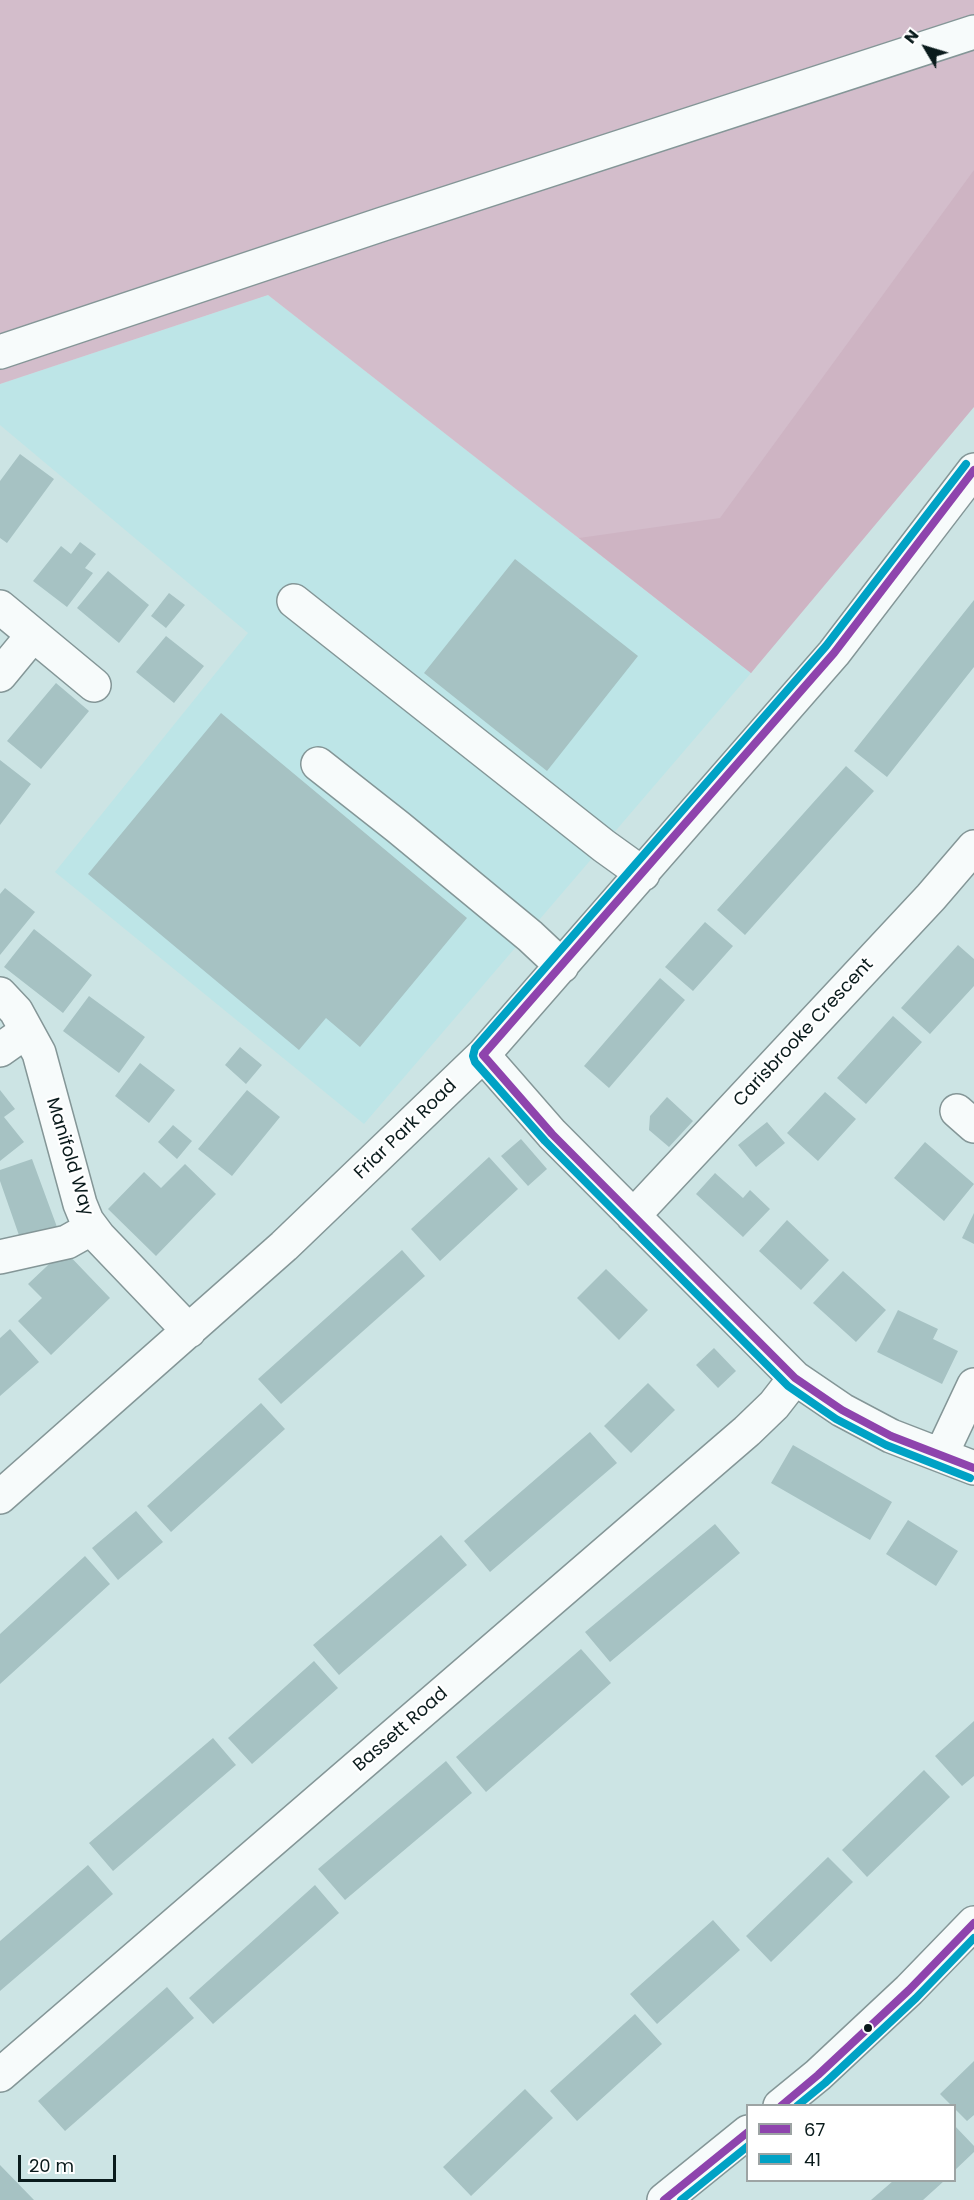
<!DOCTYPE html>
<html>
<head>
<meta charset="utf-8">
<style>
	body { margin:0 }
	#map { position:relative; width:974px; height:2200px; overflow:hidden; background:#cce4e4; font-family:Poppins,sans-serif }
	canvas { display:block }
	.legend { position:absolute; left:746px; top:2104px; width:210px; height:78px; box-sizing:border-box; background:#fff; border:2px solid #9da4a4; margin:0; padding:8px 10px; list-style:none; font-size:18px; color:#0a1b1c }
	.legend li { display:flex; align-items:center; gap:12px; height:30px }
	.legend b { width:30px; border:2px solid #9da4a4 }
	.north { position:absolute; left:896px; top:18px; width:60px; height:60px; -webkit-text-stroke:4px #fff; paint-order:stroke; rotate:308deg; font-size:16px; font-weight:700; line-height:24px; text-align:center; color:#0a1b1c }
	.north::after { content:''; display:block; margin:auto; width:21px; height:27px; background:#0a1b1c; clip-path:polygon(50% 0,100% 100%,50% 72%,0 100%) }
	.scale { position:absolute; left:18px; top:2155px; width:98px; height:27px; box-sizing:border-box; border:3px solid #0a1b1c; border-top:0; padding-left:8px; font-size:18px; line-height:21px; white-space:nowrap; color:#0a1b1c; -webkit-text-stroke:4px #fff; paint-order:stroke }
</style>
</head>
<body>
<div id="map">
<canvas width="974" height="2200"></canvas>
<ul class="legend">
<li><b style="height:8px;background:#8e44ad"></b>67</li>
<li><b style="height:8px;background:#00a2c5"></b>41</li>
</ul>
<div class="north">N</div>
<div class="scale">20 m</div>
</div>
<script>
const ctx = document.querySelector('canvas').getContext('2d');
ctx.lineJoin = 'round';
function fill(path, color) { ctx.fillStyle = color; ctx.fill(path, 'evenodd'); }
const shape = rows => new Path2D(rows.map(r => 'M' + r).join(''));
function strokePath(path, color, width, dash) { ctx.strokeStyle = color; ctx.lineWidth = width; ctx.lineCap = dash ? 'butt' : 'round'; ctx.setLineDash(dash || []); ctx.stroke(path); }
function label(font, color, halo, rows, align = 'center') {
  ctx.font = font + ' Poppins,sans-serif'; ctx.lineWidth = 4.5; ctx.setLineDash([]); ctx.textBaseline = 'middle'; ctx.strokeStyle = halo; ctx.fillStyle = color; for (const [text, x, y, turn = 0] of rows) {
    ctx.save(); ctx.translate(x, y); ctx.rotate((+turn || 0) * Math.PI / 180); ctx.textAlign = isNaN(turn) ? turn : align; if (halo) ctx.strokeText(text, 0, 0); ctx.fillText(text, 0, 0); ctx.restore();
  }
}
const built = shape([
	[268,295,751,673,364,1124,55,872,248,633,0,425,0,384]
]);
const green = shape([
	[0,0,974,0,974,376,751,673,268,295,0,384]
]);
const forest = shape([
	[974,170,974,407,751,673,579,538,720,518]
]);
const building = shape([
	[20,454,54,479,7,543,0,538,0,481],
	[80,542,96,554,85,568,93,573,67,607,33,581,61,546,71,554],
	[515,559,638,656,547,771,424,673],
	[108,571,149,605,119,643,77,608],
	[169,593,185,605,166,628,151,616],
	[974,600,974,667,887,777,854,751],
	[166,636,204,666,174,703,136,672],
	[56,683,89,711,41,769,7,741],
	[221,713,467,918,360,1047,326,1018,299,1050,88,874],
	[0,760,31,784,0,825],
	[846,766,874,791,745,935,717,910],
	[5,888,35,912,0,955,0,894],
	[705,922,733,946,693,991,665,967],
	[34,929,92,975,63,1013,4,967],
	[958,945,974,959,974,986,930,1034,901,1008],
	[660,978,685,1000,609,1088,584,1066],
	[89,996,145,1037,119,1073,63,1031],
	[893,1016,922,1042,866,1104,837,1078],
	[240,1047,262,1065,246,1084,225,1065],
	[140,1063,175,1090,149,1123,115,1096],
	[0,1090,15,1109,4,1117,24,1142,0,1161],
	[247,1090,280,1117,232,1176,198,1149],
	[825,1092,856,1119,818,1161,787,1133],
	[667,1097,693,1121,669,1147,649,1130,650,1116],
	[767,1122,785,1143,756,1167,738,1145],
	[173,1125,192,1141,177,1159,158,1142],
	[521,1139,547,1169,528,1186,501,1156],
	[925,1142,974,1184,944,1221,894,1178],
	[489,1157,518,1189,440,1261,411,1229],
	[32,1159,57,1227,21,1241,0,1181,0,1170],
	[185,1164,216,1194,156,1256,108,1209,144,1172,161,1188],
	[715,1173,743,1198,750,1190,770,1209,743,1237,696,1194],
	[974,1213,974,1244,962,1238],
	[787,1220,829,1260,801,1290,759,1251],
	[64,1250,110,1298,51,1355,18,1321,42,1298,28,1284],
	[402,1250,425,1276,281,1404,258,1379],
	[606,1269,648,1310,619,1340,577,1298],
	[843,1271,886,1310,856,1342,813,1303],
	[898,1310,938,1329,933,1339,958,1351,942,1384,877,1352],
	[10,1329,39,1362,0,1396,0,1338],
	[714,1348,736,1371,718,1388,696,1365],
	[648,1383,675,1410,631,1453,604,1426],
	[261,1403,285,1429,171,1532,147,1506],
	[590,1432,617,1463,490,1572,464,1541],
	[793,1445,892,1502,870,1540,771,1483],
	[136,1511,163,1542,118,1580,92,1548],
	[908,1520,958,1551,936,1586,886,1554],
	[715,1524,740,1553,610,1662,585,1632],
	[441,1535,467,1565,339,1675,313,1645],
	[85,1556,110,1584,0,1684,0,1634],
	[581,1649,611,1683,486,1792,456,1757],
	[314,1661,338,1688,252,1764,228,1738],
	[974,1721,974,1776,962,1786,935,1756],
	[213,1738,236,1765,113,1871,89,1843],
	[446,1761,472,1793,345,1900,318,1869],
	[924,1770,950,1797,867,1877,842,1850],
	[828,1857,853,1882,771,1962,746,1936],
	[88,1865,113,1894,0,1991,0,1941],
	[315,1885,339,1913,213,2024,189,1998],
	[713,1920,740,1950,657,2024,630,1994],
	[167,1987,194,2018,65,2131,38,2101],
	[635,2014,662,2044,577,2121,550,2091],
	[974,2061,974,2115,967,2121,954,2108,954,2106,952,2106,940,2094],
	[525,2089,553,2118,471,2196,443,2167],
	[954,2125,974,2146,974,2152,954,2171],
	[0,2165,34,2200,0,2200],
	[893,2181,944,2181,923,2200,871,2200]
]);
const minor = shape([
	[0,352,383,224,974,32],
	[294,601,604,846,643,874],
	[0,607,94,685],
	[0,675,33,635],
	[318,764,398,827,530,936,562,966],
	[0,994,16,1011,39,1053,80,1204,87,1221,99,1237,189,1331],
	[0,1050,27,1031],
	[483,1055,552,1134,795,1378,842,1410,891,1436,974,1468],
	[957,1111,974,1126],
	[633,1216,931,897,974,847],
	[0,1257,67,1242,92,1228],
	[941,1455,974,1385],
	[0,1497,284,1246,483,1055,834,653,974,470],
	[0,2075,747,1431,774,1405,795,1378],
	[780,2106,818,2075,909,1990,974,1923],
	[664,2200,748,2132]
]);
const bus1 = shape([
	[974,470,834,653,483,1055,552,1134,795,1378,842,1410,891,1436,974,1468],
	[781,2106,818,2075,909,1990,974,1923],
	[664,2200,748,2132]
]);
const bus2 = shape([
	[966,464,826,646,475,1048,473,1056,475,1062,545,1141,788,1386,836,1419,886,1445,970,1478],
	[797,2106,825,2083,916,1998,974,1938],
	[681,2200,748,2146]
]);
const markers = [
	[868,2028,5,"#0a1b1c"]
];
const streetNames = [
	["Carisbrooke Crescent",804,1033,-47],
	["Friar Park Road",406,1130,-44],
	["Manifold Way",69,1157,73],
	["Bassett Road",401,1730,-41]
];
fill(built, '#bde5e7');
fill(green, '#d3bdcb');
fill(forest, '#ceb4c3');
fill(building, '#a6c2c3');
strokePath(minor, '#849697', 36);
strokePath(minor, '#f7fbfb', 33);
strokePath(bus1, '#8e44ad', 8);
strokePath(bus2, '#00a2c5', 8);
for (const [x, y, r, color] of markers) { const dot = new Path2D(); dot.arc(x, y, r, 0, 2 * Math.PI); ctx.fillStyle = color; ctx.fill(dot); strokePath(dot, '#fff', 2); }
label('18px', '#0a1b1c', '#fff', streetNames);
</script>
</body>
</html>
